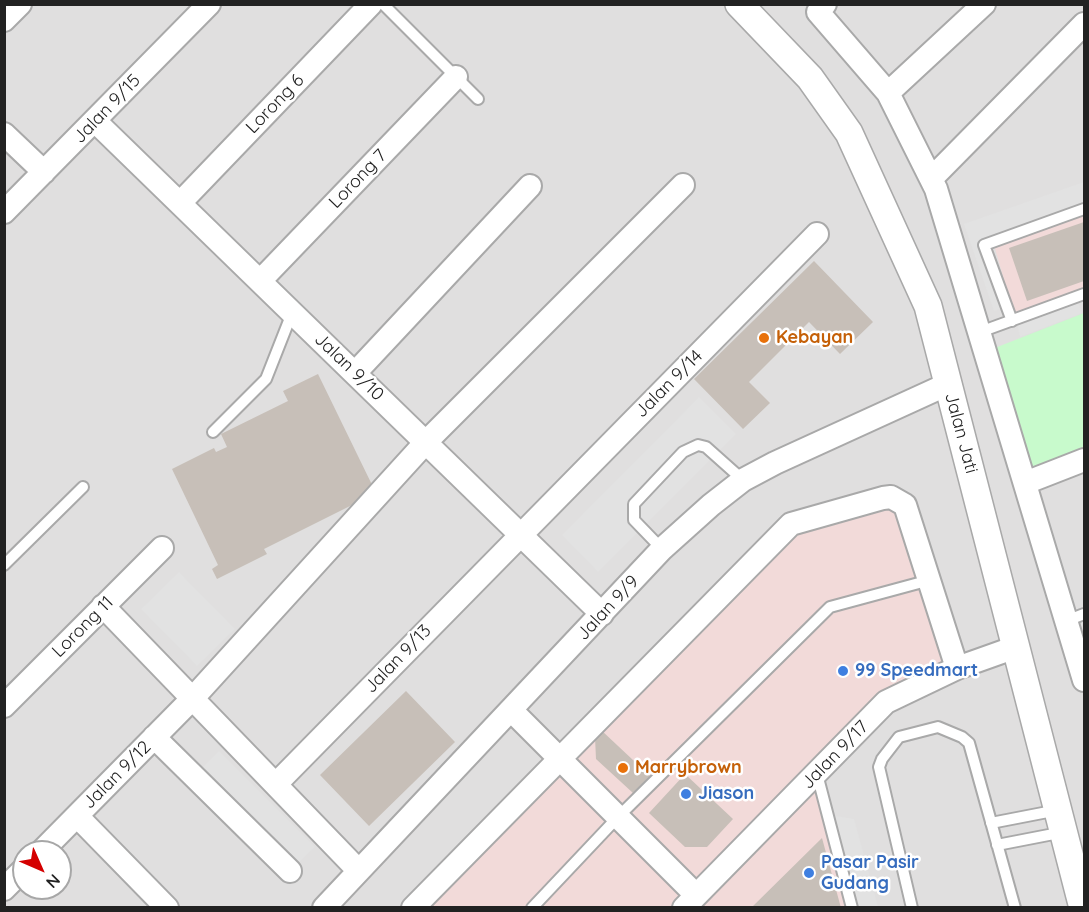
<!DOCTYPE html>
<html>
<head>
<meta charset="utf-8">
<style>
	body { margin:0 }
	#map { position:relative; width:1089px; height:912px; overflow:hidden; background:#f2efe9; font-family:Quicksand,sans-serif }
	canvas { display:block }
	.frame { position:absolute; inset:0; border:6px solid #222; pointer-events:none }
	.north { position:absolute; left:12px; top:840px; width:60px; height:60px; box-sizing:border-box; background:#fff; border:2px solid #a7a7a7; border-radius:50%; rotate:135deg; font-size:16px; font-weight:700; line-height:24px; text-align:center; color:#222 }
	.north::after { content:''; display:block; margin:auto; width:21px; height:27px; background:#d40000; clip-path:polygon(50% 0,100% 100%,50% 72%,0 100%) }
</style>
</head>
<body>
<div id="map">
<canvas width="1089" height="912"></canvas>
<div class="frame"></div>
<div class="north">N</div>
</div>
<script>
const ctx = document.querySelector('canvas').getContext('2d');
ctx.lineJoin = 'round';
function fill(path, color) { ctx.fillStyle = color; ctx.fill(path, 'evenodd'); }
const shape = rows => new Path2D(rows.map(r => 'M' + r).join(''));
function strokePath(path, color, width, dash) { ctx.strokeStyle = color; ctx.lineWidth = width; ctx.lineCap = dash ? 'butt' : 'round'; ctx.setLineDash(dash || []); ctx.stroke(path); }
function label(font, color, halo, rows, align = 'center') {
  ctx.font = font + ' Quicksand,sans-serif'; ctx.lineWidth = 5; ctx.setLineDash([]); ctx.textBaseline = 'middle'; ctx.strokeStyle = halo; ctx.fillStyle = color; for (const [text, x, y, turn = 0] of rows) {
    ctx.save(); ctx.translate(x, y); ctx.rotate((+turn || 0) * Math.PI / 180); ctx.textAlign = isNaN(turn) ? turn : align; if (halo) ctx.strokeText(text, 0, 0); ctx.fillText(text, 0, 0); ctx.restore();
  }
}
const residential = shape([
	[5,5,1084,5,1084,907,5,908],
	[24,852,60,852,60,888,24,888]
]);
const commercial = shape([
	[1084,214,1084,290,1014,315,994,245],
	[886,489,967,673,893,708,816,786,848,907,403,908,784,518]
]);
const park = shape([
	[1084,313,1084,460,1025,483,982,353]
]);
const parking = shape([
	[1084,182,1084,209,985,245,1006,307,994,311,964,224],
	[1076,297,1082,313,1020,337,1016,319],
	[699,397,736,434,598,572,562,535],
	[179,572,235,629,197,666,141,609],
	[219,751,315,847,290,871,195,775],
	[829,815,854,819,878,907,853,907]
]);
const building = shape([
	[1084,222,1084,281,1027,301,1009,248],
	[814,261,873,322,840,354,809,322,749,382,770,403,743,429,694,379],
	[318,374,376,493,264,549,267,554,217,579,212,569,218,565,172,469,214,448,216,452,227,447,221,434,288,401,283,391],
	[406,691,455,742,369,826,320,775],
	[601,730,650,776,633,793,596,759,595,737],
	[685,774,733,819,707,847,685,847,649,813],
	[822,838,841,908,751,908]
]);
const service = shape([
	[383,4,478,99],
	[1012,321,984,245,1084,209],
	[980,332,1084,294],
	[213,432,266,379,292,313],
	[662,549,634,520,634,504,683,452,698,445,706,447,743,480],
	[4,565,83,487],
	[1066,621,1084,614],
	[817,774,852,908],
	[991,823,1058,810],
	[997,845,1064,832],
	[532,908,618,817,830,607,930,580],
	[912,908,879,767,882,759,899,737,938,727,962,737,969,743,1015,908]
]);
const minor = shape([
	[825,4,818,12,888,93,936,189,1084,680],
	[4,20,20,4],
	[888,93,984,4],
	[95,121,602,614],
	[4,134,44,172],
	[931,179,1084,24],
	[180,203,371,4],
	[4,212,209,4],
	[260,281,456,77],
	[355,373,530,186],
	[1025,483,1084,460],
	[103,606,358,870],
	[4,706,162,548],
	[511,710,696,895],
	[154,737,290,871],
	[276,784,817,234],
	[77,816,167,908],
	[41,852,193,698,426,442,683,185],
	[4,889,24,869],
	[324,908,662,549,711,505,743,480,775,463,948,384],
	[413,908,791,524,883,498,891,497,905,505,957,668],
	[684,908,886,702,957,668,1016,647]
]);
const tertiary = shape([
	[739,4,810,78,849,133,928,306,1083,908]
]);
const markers = [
	[764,338,6,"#e8710a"],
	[843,671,6,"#3f7fe0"],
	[623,768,6,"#e8710a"],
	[686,794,6,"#3f7fe0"],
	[809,873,6,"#3f7fe0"]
];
const streetNames = [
	["Lorong 6",275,104,-46],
	["Jalan 9/15",107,109,-46],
	["Lorong 7",358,179,-46],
	["Jalan 9/10",349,367,44],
	["Jalan 9/14",669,384,-45],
	["Jalan Jati",961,433,75],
	["Jalan 9/9",608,608,-47],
	["Lorong 11",83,627,-45],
	["Jalan 9/13",398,659,-46],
	["Jalan 9/17",835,755,-46],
	["Jalan 9/12",117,775,-45]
];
const foodNames = [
	["Kebayan",776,338],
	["Marrybrown",635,768]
];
const shopNames = [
	["99 Speedmart",855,671],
	["Jiason",698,794],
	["Pasar Pasir",821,863],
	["Gudang",821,884]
];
fill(residential, '#e0dfdf');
fill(commercial, '#f2dad9');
fill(park, '#c8facc');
fill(parking, '#e2e2e2');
fill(building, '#c7bfb8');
strokePath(service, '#a9a9a9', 14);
strokePath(minor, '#a9a9a9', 26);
strokePath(tertiary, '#a9a9a9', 30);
strokePath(service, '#fff', 10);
strokePath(minor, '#fff', 22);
strokePath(tertiary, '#fff', 27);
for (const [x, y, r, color] of markers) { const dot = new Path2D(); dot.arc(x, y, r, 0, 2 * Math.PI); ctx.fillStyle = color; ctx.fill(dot); strokePath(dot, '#fff', 2); }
label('18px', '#222', '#fff', streetNames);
label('bold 18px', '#c56008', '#fff', foodNames, 'left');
label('bold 18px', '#366cbe', '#fff', shopNames, 'left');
</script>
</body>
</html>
